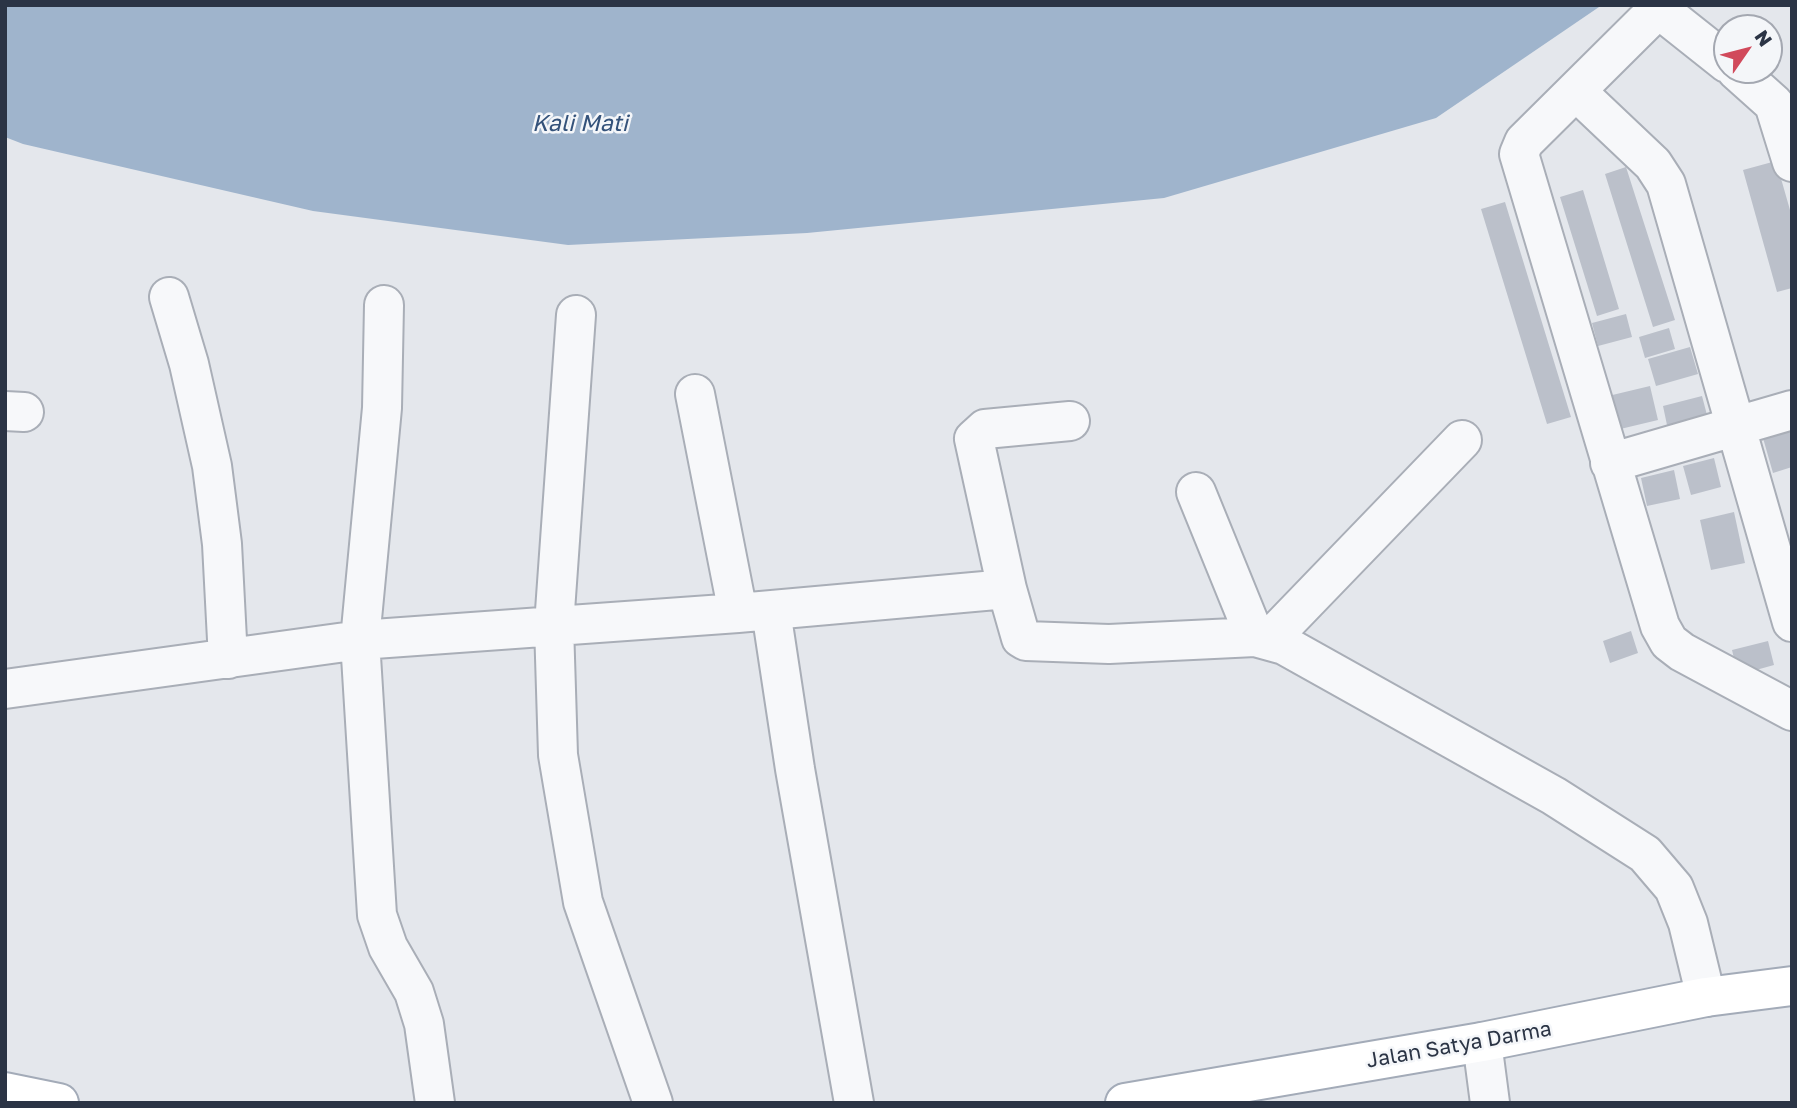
<!DOCTYPE html>
<html>
<head>
<meta charset="utf-8">
<style>
	body { margin:0 }
	#map { position:relative; width:1797px; height:1108px; overflow:hidden; background:#e4e7ec; font-family:"Golos Text",sans-serif }
	canvas { display:block }
	.frame { position:absolute; inset:0; border:7px solid #2b3445; pointer-events:none }
	.north { position:absolute; left:1713px; top:14px; width:70px; height:70px; box-sizing:border-box; background:#f4f6f9; border:2px solid #a4a8b1; border-radius:50%; rotate:55deg; font-size:19px; font-weight:700; line-height:28px; text-align:center; color:#2b3445 }
	.north::after { content:''; display:block; margin:auto; width:24px; height:32px; background:#d1495b; clip-path:polygon(50% 0,100% 100%,50% 72%,0 100%) }
</style>
</head>
<body>
<div id="map">
<canvas width="1797" height="1108"></canvas>
<div class="frame"></div>
<div class="north">N</div>
</div>
<script>
const ctx = document.querySelector('canvas').getContext('2d');
ctx.lineJoin = 'round';
function fill(path, color) { ctx.fillStyle = color; ctx.fill(path, 'evenodd'); }
const shape = rows => new Path2D(rows.map(r => 'M' + r).join(''));
function strokePath(path, color, width, dash) { ctx.strokeStyle = color; ctx.lineWidth = width; ctx.lineCap = dash ? 'butt' : 'round'; ctx.setLineDash(dash || []); ctx.stroke(path); }
function label(font, color, halo, rows, align = 'center') {
  ctx.font = font + ' "Golos Text",sans-serif'; ctx.lineWidth = 5; ctx.setLineDash([]); ctx.textBaseline = 'middle'; ctx.strokeStyle = halo; ctx.fillStyle = color; for (const [text, x, y, turn = 0] of rows) {
    ctx.save(); ctx.translate(x, y); ctx.rotate((+turn || 0) * Math.PI / 180); ctx.textAlign = isNaN(turn) ? turn : align; if (halo) ctx.strokeText(text, 0, 0); ctx.fillText(text, 0, 0); ctx.restore();
  }
}
const water = shape([
	[5,5,1602,5,1436,118,1164,198,807,233,568,245,313,211,23,144,5,137]
]);
const building = shape([
	[1776,161,1792,217,1792,288,1777,292,1743,170],
	[1626,167,1675,320,1653,327,1605,174],
	[1583,190,1619,309,1597,316,1560,197],
	[1505,202,1571,417,1547,424,1481,209],
	[1626,314,1632,337,1598,346,1592,323],
	[1669,328,1675,349,1645,358,1639,337],
	[1690,347,1698,374,1656,386,1648,359],
	[1650,386,1658,420,1612,431,1604,397],
	[1702,396,1707,415,1667,425,1663,406],
	[1792,423,1792,467,1773,473,1761,431],
	[1714,458,1721,487,1691,495,1683,466],
	[1674,470,1680,499,1647,506,1641,478],
	[1734,512,1745,563,1711,570,1700,520],
	[1631,631,1638,653,1610,663,1603,641],
	[1768,641,1774,665,1738,675,1732,650]
]);
const minor = shape([
	[1662,5,1524,142,1519,154,1660,626,1669,642,1682,652,1792,711],
	[1659,9,1727,63],
	[1736,70,1774,104,1792,162],
	[1578,93,1653,164,1666,184,1792,622],
	[169,297,189,364,212,466,222,544,228,659],
	[384,305,382,408,360,640,377,915,388,947,414,992,424,1024,435,1103],
	[576,315,554,625,558,755,583,902,653,1103],
	[695,394,738,613],
	[5,411,24,412],
	[1610,463,1792,410],
	[1196,492,1255,637],
	[1007,589,974,439,985,429,1070,421],
	[771,611,795,769,854,1103],
	[1269,640,1462,440],
	[5,689,360,640,738,613,1007,589,1021,638,1026,641,1109,644,1255,637,1284,645,1554,796,1645,854,1674,888,1688,923,1706,997],
	[1482,1042,1490,1103]
]);
const major = shape([
	[5,1092,59,1103],
	[1125,1103,1482,1042,1706,997,1792,986]
]);
const streetNames = [
	["Jalan Satya Darma",1459,1045,-10]
];
const waterNames = [
	["Kali Mati",580,124]
];
fill(water, '#9fb4cc');
fill(building, '#bbc0ca');
strokePath(minor, '#a9aeb7', 42);
strokePath(major, '#a3abb8', 42);
strokePath(minor, '#f7f8fa', 38);
strokePath(major, '#fff', 38);
label('21px', '#2b3445', '#f4f6f9', streetNames);
label('italic 23px', '#34527a', '#f4f6f9', waterNames);
</script>
</body>
</html>
